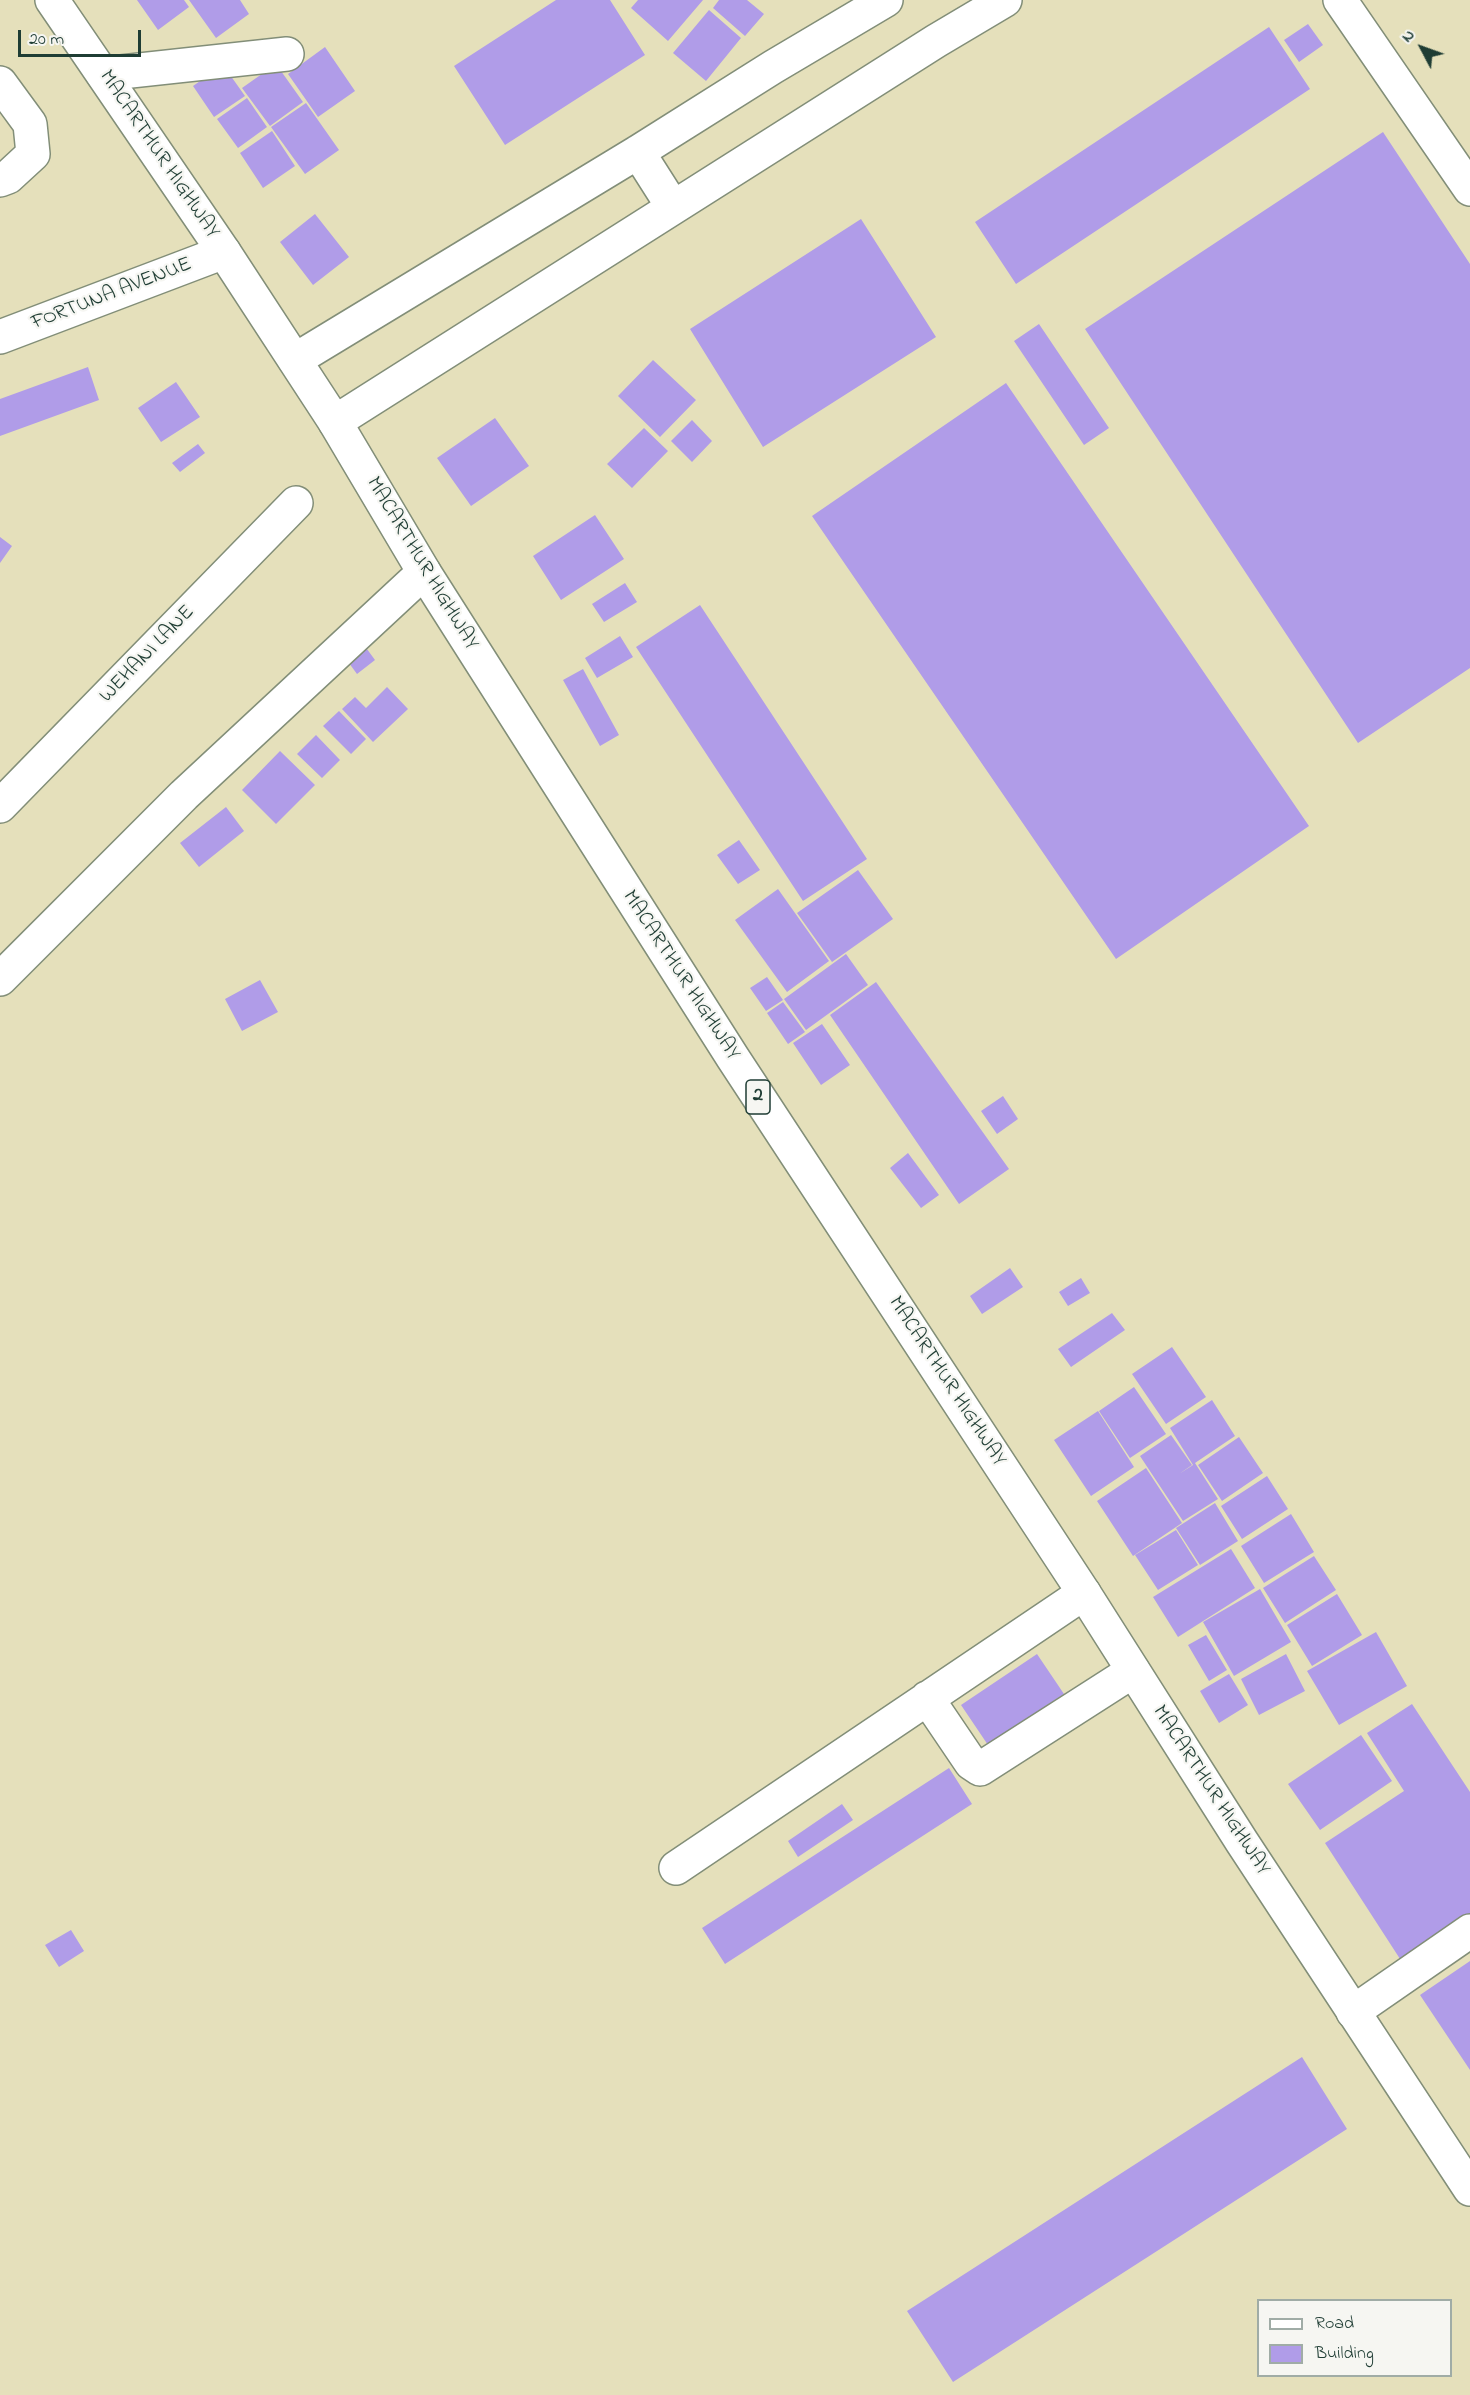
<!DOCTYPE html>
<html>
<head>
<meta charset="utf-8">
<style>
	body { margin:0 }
	#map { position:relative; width:1470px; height:2395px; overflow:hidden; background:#e5e0bb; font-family:"Indie Flower",sans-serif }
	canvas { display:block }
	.legend { position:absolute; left:1257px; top:2299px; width:195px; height:78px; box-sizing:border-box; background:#f6f6f2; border:2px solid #a0aca6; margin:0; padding:8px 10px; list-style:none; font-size:18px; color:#1f3d34 }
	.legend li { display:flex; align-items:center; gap:12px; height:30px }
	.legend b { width:30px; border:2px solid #a0aca6 }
	.north { position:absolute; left:1392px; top:18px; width:60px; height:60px; -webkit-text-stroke:4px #f6f6f2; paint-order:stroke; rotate:311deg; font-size:16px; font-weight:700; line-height:24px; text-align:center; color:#1f3d34 }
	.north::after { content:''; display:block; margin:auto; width:21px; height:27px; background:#1f3d34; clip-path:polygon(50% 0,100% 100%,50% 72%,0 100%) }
	.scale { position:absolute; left:18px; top:30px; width:123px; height:27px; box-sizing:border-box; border:3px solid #1f3d34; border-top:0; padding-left:8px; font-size:18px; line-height:21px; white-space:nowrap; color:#1f3d34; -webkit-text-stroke:4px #f6f6f2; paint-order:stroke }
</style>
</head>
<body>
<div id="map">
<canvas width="1470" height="2395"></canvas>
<ul class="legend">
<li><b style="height:8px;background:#fff"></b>Road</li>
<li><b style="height:16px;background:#b09ce8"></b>Building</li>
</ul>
<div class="north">N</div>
<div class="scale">20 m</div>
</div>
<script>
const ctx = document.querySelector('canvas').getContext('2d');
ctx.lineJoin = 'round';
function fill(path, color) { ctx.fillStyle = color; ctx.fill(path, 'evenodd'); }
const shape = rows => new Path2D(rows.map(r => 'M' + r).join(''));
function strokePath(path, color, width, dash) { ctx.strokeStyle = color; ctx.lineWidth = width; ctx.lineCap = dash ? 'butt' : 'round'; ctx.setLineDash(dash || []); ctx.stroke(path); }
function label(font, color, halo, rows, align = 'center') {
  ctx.font = font + ' "Indie Flower",sans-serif'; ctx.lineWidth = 4.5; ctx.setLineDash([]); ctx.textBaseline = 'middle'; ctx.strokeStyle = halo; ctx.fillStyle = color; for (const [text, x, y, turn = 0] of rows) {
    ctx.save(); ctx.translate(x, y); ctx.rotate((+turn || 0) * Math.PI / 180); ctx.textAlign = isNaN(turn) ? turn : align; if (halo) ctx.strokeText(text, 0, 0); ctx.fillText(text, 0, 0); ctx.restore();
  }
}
const building = shape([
	[137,0,184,0,189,7,158,30],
	[189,0,240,0,249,14,216,38],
	[556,0,610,0,645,55,505,145,454,66],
	[638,0,703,0,668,41,631,8],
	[719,0,747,0,764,14,745,36,713,8],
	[709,10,741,38,706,81,673,53],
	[1308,24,1323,45,1299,62,1284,40],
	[1269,27,1310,89,1016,284,975,222],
	[325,47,355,91,318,117,288,74],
	[276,64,303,102,270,126,242,88],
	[223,65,245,96,214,117,193,86],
	[247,98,267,127,238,148,217,119],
	[306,103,339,150,305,174,271,127],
	[272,131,295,166,263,188,240,153],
	[1383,132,1470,264,1470,668,1358,743,1085,329],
	[315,214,349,257,313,285,280,242],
	[861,219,936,337,763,447,690,329],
	[1039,324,1109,428,1084,445,1014,341],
	[653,360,696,400,660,437,618,396],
	[88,367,99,400,0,436,0,399],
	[176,382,200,417,161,442,138,408],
	[1006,383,1309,826,1116,959,812,516],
	[495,418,529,466,471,506,437,458],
	[692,420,712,441,692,462,671,441],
	[644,428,668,451,632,488,607,464],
	[198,444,205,453,180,472,172,463],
	[595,515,624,559,561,600,533,556],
	[0,537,12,546,0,563],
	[625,583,637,602,604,622,592,604],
	[700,605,867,859,803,901,636,647],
	[620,636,633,657,597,678,585,658],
	[364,645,375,660,357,674,346,659],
	[583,669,619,735,600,746,563,680],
	[387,687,408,709,373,742,342,709,355,697,366,708],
	[339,711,366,739,351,754,323,726],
	[316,735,340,760,322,778,297,754],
	[280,751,315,785,276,824,242,790],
	[226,807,244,831,199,867,180,843],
	[739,840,760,870,738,884,717,855],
	[858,870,893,919,832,962,797,913],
	[778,889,829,961,787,992,735,920],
	[846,954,868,985,806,1030,784,999],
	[767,977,783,1000,766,1011,750,988],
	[260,980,278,1012,242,1031,225,999],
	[876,982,1009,1169,959,1204,830,1015],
	[783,1002,805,1032,788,1044,767,1013],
	[822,1024,850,1065,821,1085,793,1043],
	[1003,1096,1018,1119,997,1134,981,1111],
	[908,1153,939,1195,921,1208,890,1168],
	[1010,1268,1023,1287,982,1314,970,1296],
	[1081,1278,1090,1293,1068,1306,1059,1292],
	[1112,1313,1125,1330,1071,1367,1058,1349],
	[1172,1347,1206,1397,1166,1424,1132,1374],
	[1134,1387,1166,1434,1130,1458,1099,1411],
	[1212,1400,1235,1436,1195,1463,1218,1499,1183,1521,1140,1456,1171,1435,1192,1465,1179,1474,1193,1465,1170,1428],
	[1098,1411,1134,1467,1091,1496,1054,1440],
	[1239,1437,1263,1473,1222,1501,1198,1465],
	[1146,1468,1182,1523,1133,1556,1097,1501],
	[1267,1476,1288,1509,1242,1539,1221,1506],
	[1215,1503,1238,1541,1200,1565,1176,1528],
	[1291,1514,1314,1552,1264,1583,1241,1546],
	[1176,1530,1198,1565,1158,1590,1135,1555],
	[1231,1549,1255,1588,1178,1637,1153,1597],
	[1314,1556,1336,1590,1285,1623,1263,1588],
	[1260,1589,1291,1642,1234,1676,1203,1622],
	[1337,1594,1362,1635,1312,1666,1287,1625],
	[1376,1632,1407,1686,1339,1725,1307,1671],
	[1206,1635,1227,1670,1209,1681,1188,1645],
	[1037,1654,1064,1694,988,1745,961,1705],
	[1286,1654,1305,1691,1259,1715,1241,1679],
	[1229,1674,1248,1705,1219,1723,1200,1691],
	[1412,1704,1470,1792,1470,1918,1402,1962,1325,1843,1404,1791,1367,1733],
	[1361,1735,1392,1781,1320,1830,1288,1784],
	[949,1768,972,1804,725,1964,702,1928],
	[842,1804,853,1820,798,1857,788,1841],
	[71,1930,84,1951,59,1967,45,1945],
	[1470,1961,1470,2070,1420,1995],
	[1302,2057,1347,2129,953,2382,907,2311]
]);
const minor = shape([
	[1340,0,1470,189],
	[103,74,287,54],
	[0,83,30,124,33,154,8,177,0,180],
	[638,152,673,207],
	[0,337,224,252],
	[295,360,638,152,773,67,886,0],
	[335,422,936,41,1005,0],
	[0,806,296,503],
	[0,979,184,795,424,572],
	[927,1698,971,1763,980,1769,1133,1671],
	[676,1868,1084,1593],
	[1353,2012,1470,1931]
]);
const highway = shape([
	[52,0,224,252,335,422,424,572,733,1058,1084,1593,1242,1842,1470,2189]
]);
const shields = [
	[758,1097,24]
];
const shieldNames = [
	["2",758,1097]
];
const streetNames = [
	["MACARTHUR HIGHWAY",158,155,56],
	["FORTUNA AVENUE",112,295,-21],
	["MACARTHUR HIGHWAY",421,564,59],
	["WEHANI LANE",148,655,-46],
	["MACARTHUR HIGHWAY",680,976,57],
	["MACARTHUR HIGHWAY",946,1382,57],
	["MACARTHUR HIGHWAY",1210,1791,57]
];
fill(building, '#b09ce8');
strokePath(minor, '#828e78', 36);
strokePath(highway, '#828e78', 36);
strokePath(minor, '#fff', 33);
strokePath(highway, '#fff', 33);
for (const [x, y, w] of shields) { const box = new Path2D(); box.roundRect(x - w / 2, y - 17, w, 34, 4.5); ctx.fillStyle = '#f6f6f2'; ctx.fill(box); strokePath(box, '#1f3d34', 1.5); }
label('bold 20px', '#1f3d34', null, shieldNames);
label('21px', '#1f3d34', '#f6f6f2', streetNames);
</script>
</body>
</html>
